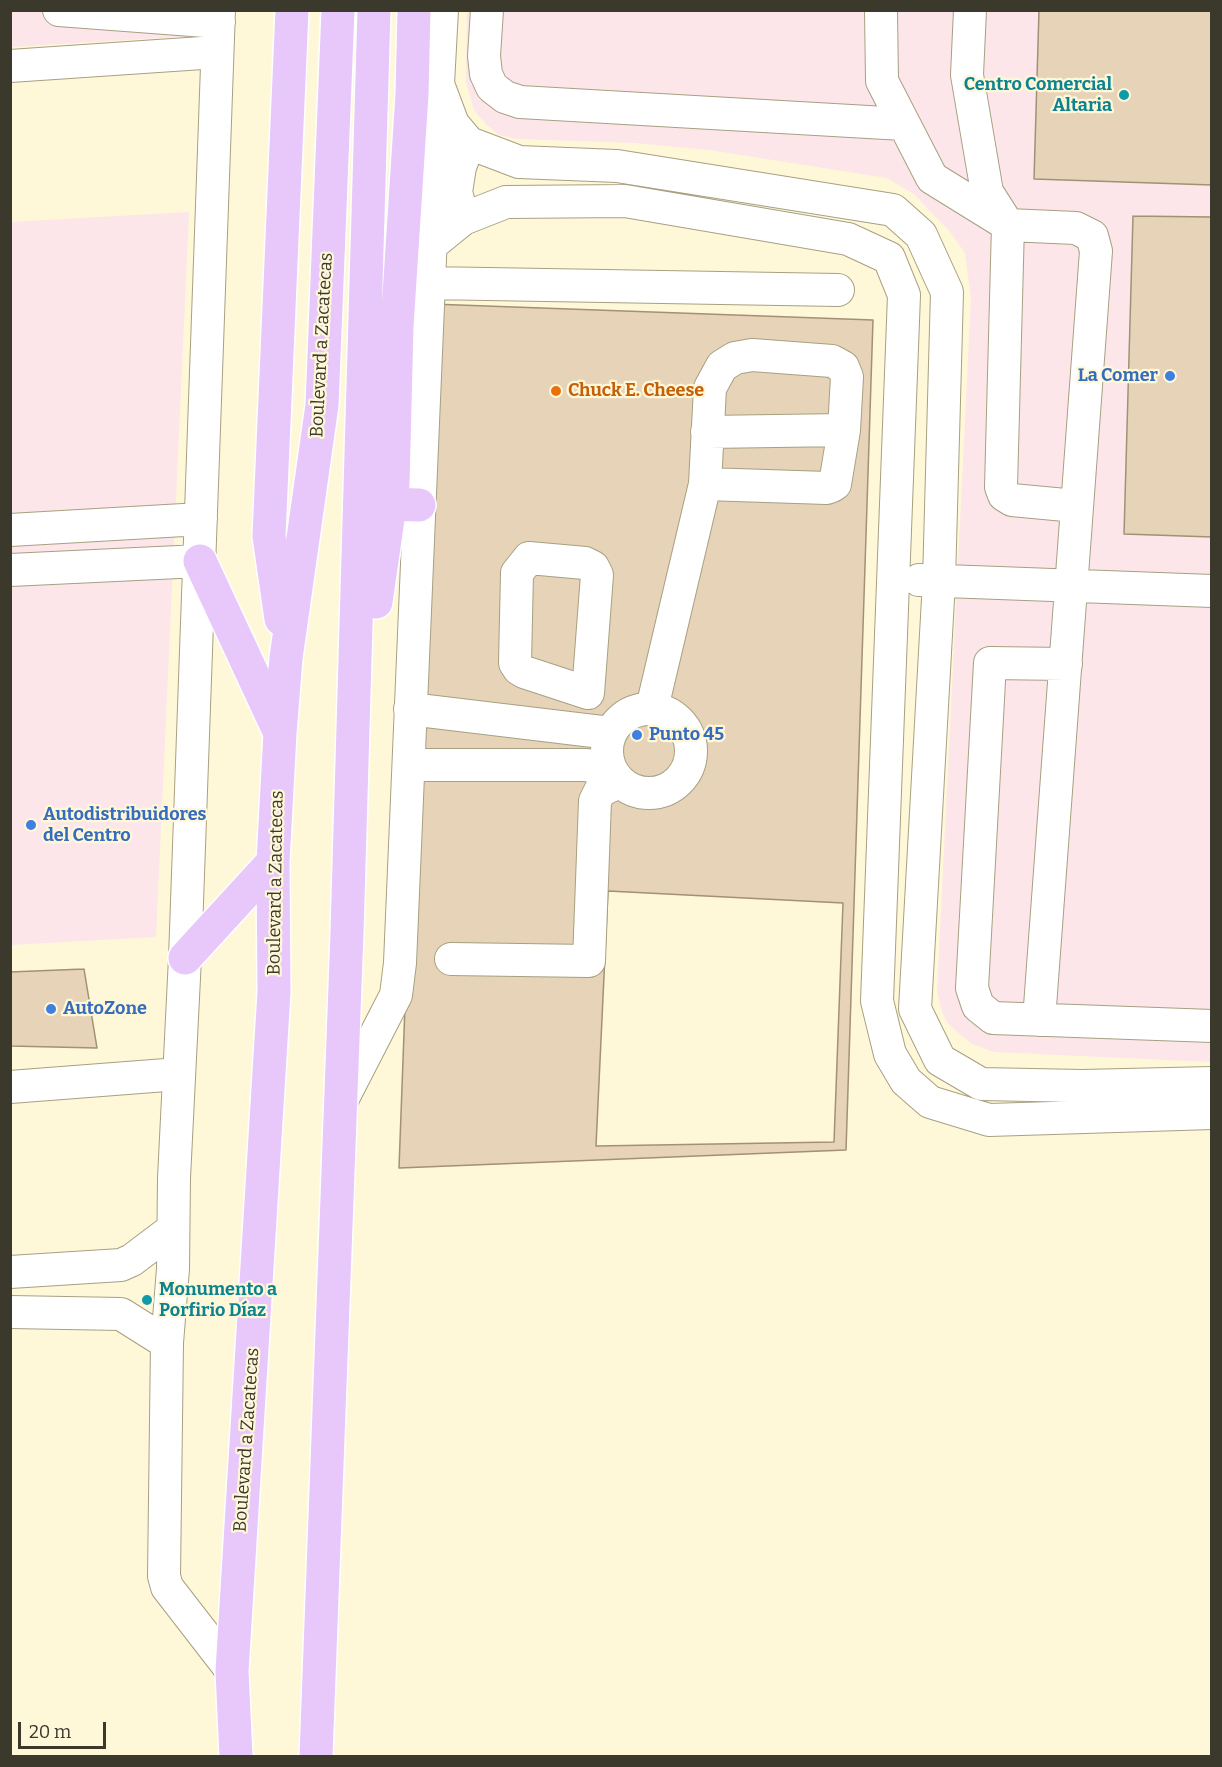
<!DOCTYPE html>
<html>
<head>
<meta charset="utf-8">
<style>
	body { margin:0 }
	#map { position:relative; width:1222px; height:1767px; overflow:hidden; background:#fef7d8; font-family:Bitter,serif }
	canvas { display:block }
	.frame { position:absolute; inset:0; border:12px solid #3b382c; pointer-events:none }
	.scale { position:absolute; left:18px; top:1722px; width:88px; height:27px; box-sizing:border-box; border:3px solid #3b382c; border-top:0; padding-left:8px; font-size:18px; line-height:21px; white-space:nowrap; color:#3b382c; -webkit-text-stroke:4px #fef7d8; paint-order:stroke }
</style>
</head>
<body>
<div id="map">
<canvas width="1222" height="1767"></canvas>
<div class="frame"></div>
<div class="scale">20 m</div>
</div>
<script>
const ctx = document.querySelector('canvas').getContext('2d');
ctx.lineJoin = 'round';
function fill(path, color) { ctx.fillStyle = color; ctx.fill(path, 'evenodd'); }
const shape = rows => new Path2D(rows.map(r => 'M' + r).join(''));
function strokePath(path, color, width, dash) { ctx.strokeStyle = color; ctx.lineWidth = width; ctx.lineCap = dash ? 'butt' : 'round'; ctx.setLineDash(dash || []); ctx.stroke(path); }
function label(font, color, halo, rows, align = 'center') {
  ctx.font = font + ' Bitter,serif'; ctx.lineWidth = 4.5; ctx.setLineDash([]); ctx.textBaseline = 'middle'; ctx.strokeStyle = halo; ctx.fillStyle = color; for (const [text, x, y, turn = 0] of rows) {
    ctx.save(); ctx.translate(x, y); ctx.rotate((+turn || 0) * Math.PI / 180); ctx.textAlign = isNaN(turn) ? turn : align; if (halo) ctx.strokeText(text, 0, 0); ctx.fillText(text, 0, 0); ctx.restore();
  }
}
const commercial = shape([
	[11,11,194,11,193,36,11,47],
	[467,11,1211,11,1211,1062,994,1052,972,1044,956,1031,947,1022,942,1011,937,992,971,298,965,253,951,233,914,194,887,178,709,150,634,143,518,139,499,135,486,124,474,110,466,82],
	[189,212,156,937,11,945,11,222]
]);
const building = shape([
	[1039,10,1212,10,1212,185,1034,179,1039,10],
	[1133,216,1212,217,1212,537,1124,534,1133,216],
	[431,304,873,320,846,1150,399,1168,431,304],
	[608,891,843,903,834,1142,596,1146,608,891],
	[84,969,97,1048,10,1046,10,972,84,969]
]);
const minor = shape([
	[59,10,219,22],
	[442,10,438,84,453,124,469,143,519,162,617,166,893,210,921,235,947,292,939,581,915,1009,940,1060,981,1084,1082,1086,1212,1083],
	[487,10,484,56,486,74,492,87,505,97,520,102,903,124],
	[881,10,882,81,932,178,1008,225,1076,228,1092,236,1096,251,1039,1020],
	[970,10,967,75,987,192,1008,225,1001,487,1004,495,1012,500,1076,506],
	[10,66,217,52],
	[463,219,456,192,460,167,469,143],
	[402,244,431,245,463,219,506,202,625,201,848,239,889,258,904,295,877,1001,890,1054,906,1081,930,1102,989,1120,1212,1113],
	[429,283,838,290],
	[707,432,844,430],
	[10,530,201,519],
	[529,558,585,563,593,567,597,575,588,693,524,672,519,669,515,663,517,573,529,558],
	[10,570,200,561],
	[919,580,1212,591],
	[1066,664,990,663,972,988,978,1006,993,1018,1212,1026],
	[652,708,705,484,710,388,722,366,735,358,752,355,832,361,843,367,847,377,844,430,835,484,832,486,827,488,705,484],
	'607 751a42 42 0 1 1 84 0a42 42 0 1 1-84 0Z',
	[410,709,610,733],
	[409,765,586,765,610,770],
	[451,959,589,961,595,801,600,791,619,782],
	[10,1087,179,1074],
	[340,1104,396,995,400,963,437,94],
	[10,1272,121,1265,132,1260,173,1229],
	[10,1312,121,1314,167,1343,164,1576,167,1587,232,1671],
	[167,1343,173,1269,174,1178,185,958,219,10]
]);
const major = shape([
	[390,504,419,505],
	[200,561,279,731],
	[376,602,393,484,397,326,412,94,414,10],
	[281,619,269,536,292,10],
	[185,958,273,862],
	[236,1756,232,1671,274,992,273,862,280,733,286,658,322,405,338,10],
	[316,1756,347,933,374,10]
]);
const markers = [
	[1124,95,6,"#0f9aa8"],
	[1170,376,6,"#3f7fe0"],
	[556,391,6,"#e8710a"],
	[637,735,6,"#3f7fe0"],
	[31,825,6,"#3f7fe0"],
	[51,1009,6,"#3f7fe0"],
	[147,1300,6,"#0f9aa8"]
];
const cultureNames = [
	["Centro Comercial",1112,85],
	["Altaria",1112,106],
	["Monumento a",159,1290,"left"],
	["Porfirio Díaz",159,1311,"left"]
];
const streetNames = [
	["Boulevard a Zacatecas",322,345,-87],
	["Boulevard a Zacatecas",276,883,-89],
	["Boulevard a Zacatecas",247,1440,-86]
];
const shopNames = [
	["La Comer",1158,376,"right"],
	["Punto 45",649,735],
	["Autodistribuidores",43,815],
	["del Centro",43,836],
	["AutoZone",63,1009]
];
const foodNames = [
	["Chuck E. Cheese",568,391]
];
fill(commercial, '#fce6e9');
fill(building, '#e6d3b8');
strokePath(building, '#a29077', 1.5);
strokePath(minor, '#a7a082', 34);
strokePath(major, '#fff', 36);
strokePath(minor, '#fff', 32);
strokePath(major, '#e8c7fb', 33);
for (const [x, y, r, color] of markers) { const dot = new Path2D(); dot.arc(x, y, r, 0, 2 * Math.PI); ctx.fillStyle = color; ctx.fill(dot); strokePath(dot, '#fef7d8', 2); }
label('bold 18px', '#0d838f', '#fef7d8', cultureNames, 'right');
label('18px', '#3b382c', '#fef7d8', streetNames);
label('bold 18px', '#366cbe', '#fef7d8', shopNames, 'left');
label('bold 18px', '#c56008', '#fef7d8', foodNames, 'left');
</script>
</body>
</html>
